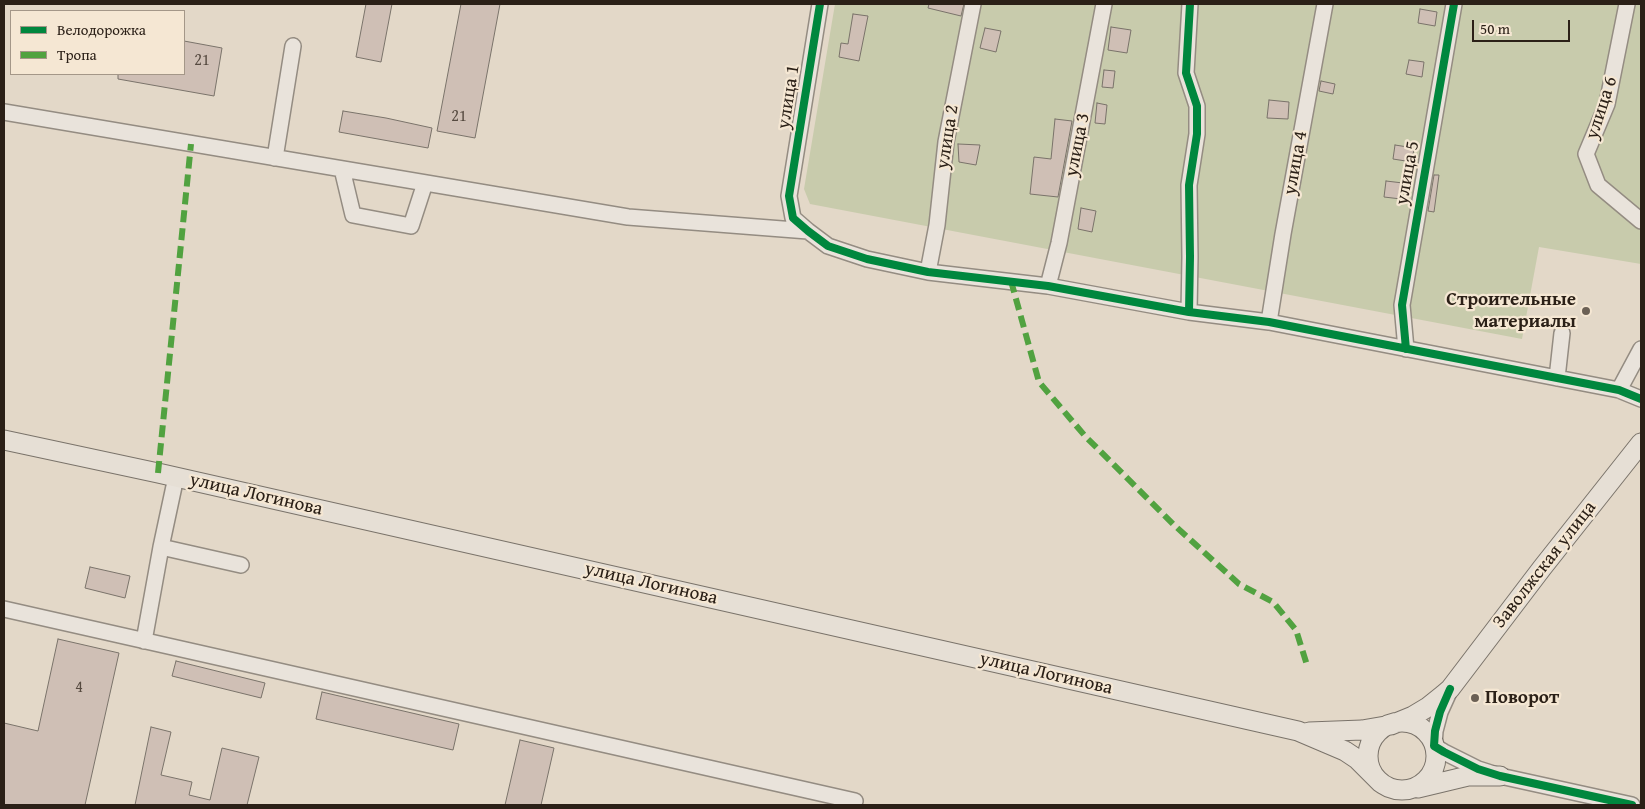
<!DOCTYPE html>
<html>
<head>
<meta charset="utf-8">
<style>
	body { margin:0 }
	#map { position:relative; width:1645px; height:809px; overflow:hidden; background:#e3d8c8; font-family:"Gentium Book Plus",serif }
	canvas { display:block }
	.frame { position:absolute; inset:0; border:5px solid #2b2017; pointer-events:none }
	.legend { position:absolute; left:10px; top:10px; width:175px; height:65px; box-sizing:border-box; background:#f5e7d3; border:1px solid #a49788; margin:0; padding:6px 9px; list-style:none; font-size:15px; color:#2b2017 }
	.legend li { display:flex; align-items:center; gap:10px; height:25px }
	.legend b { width:25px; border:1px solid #a49788 }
	.scale { position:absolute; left:1472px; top:20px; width:98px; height:22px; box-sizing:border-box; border:2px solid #2b2017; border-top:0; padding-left:6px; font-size:15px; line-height:18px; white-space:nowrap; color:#2b2017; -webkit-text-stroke:4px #f5e7d3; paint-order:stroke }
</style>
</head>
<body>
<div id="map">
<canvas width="1645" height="809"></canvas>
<div class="frame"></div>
<ul class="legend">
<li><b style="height:6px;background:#00873e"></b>Велодорожка</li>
<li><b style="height:6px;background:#51a240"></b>Тропа</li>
</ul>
<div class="scale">50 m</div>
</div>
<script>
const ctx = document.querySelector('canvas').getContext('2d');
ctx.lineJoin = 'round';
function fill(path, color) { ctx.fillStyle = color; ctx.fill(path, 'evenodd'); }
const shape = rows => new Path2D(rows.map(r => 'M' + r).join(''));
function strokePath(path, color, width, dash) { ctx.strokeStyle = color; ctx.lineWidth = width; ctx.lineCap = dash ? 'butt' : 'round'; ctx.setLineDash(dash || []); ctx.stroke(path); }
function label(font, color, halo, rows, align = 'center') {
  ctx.font = font + ' "Gentium Book Plus",serif'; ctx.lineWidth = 4.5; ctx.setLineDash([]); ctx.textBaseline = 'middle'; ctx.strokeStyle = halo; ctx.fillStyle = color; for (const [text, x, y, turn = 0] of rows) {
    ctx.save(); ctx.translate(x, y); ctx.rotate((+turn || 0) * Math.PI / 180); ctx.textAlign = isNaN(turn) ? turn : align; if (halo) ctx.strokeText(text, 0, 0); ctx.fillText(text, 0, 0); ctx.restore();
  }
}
const green = shape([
	[835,4,1641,4,1641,264,1539,247,1522,339,810,204,804,189]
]);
const building = shape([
	[366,4,392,4,381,62,356,57,366,4],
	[461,4,500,4,475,138,437,131,461,4],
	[929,4,964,4,961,16,928,8,929,4],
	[1420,9,1437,12,1435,26,1418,23,1420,9],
	[853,14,868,16,859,61,839,57,841,43,848,44,853,14],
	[1111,27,1131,30,1127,53,1108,50,1111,27],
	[985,28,1001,31,996,52,980,48,985,28],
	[184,41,222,48,214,96,118,79,118,74,184,74,184,41],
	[1409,60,1424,62,1422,77,1406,74,1409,60],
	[1104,70,1115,71,1113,88,1102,87,1104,70],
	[1321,81,1335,84,1333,94,1319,91,1321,81],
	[1269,100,1289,102,1288,119,1267,118,1269,100],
	[1097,103,1107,105,1105,124,1095,123,1097,103],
	[343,111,386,118,432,128,428,148,339,132,343,111],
	[1055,119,1072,121,1058,197,1030,194,1034,157,1051,159,1055,119],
	[958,144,980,145,976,165,959,162,958,144],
	[1395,145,1414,148,1412,162,1393,159,1395,145],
	[1434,175,1439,175,1434,212,1428,211,1434,175],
	[1386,181,1403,183,1401,199,1384,197,1386,181],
	[1081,208,1096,211,1092,232,1078,229,1081,208],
	[90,567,130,576,125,598,85,588,90,567],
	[58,639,119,653,85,805,4,805,4,723,38,731,58,639],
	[176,661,265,683,261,698,172,676,176,661],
	[322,692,459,724,453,750,316,719,322,692],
	[151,727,171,732,161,775,192,782,189,795,210,800,222,748,259,757,247,805,135,805,151,727],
	[520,740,554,748,541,805,505,805,520,740]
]);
const minor = shape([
	[820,4,789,196,793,218,808,231,828,246,867,259,928,272,1048,286,1189,312,1269,322,1619,390,1641,399],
	[1627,4,1607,104,1586,154,1598,185,1641,221],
	[4,112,628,217,808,231],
	[275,158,293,46],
	[342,169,353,215,411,226,425,183],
	[928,272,937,225,946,142,973,4],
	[1048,286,1059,243,1104,4],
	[1189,312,1190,257,1189,185,1197,134,1197,106,1186,73,1190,4],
	[1269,322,1283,234,1325,4],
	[1406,349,1402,305,1454,4],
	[1557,378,1562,333],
	[1619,390,1641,349],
	[161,547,241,565],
	[4,609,855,801],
	[144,641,161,547,176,477],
	[1450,690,1440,712,1435,731,1434,746,1444,752,1478,769,1500,776,1632,805]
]);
const major = shape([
	[4,440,158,473,1298,731,1345,751,1357,759,1381,783],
	'1368 756a34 34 0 1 1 68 0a34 34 0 1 1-68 0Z',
	[1309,732,1362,730,1391,725,1413,716,1428,707,1443,695,1450,689,1542,568,1641,443],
	[1418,788,1468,776,1500,776]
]);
const quiet = shape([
	[1011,281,1039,382,1085,436,1173,524,1239,584,1273,602,1296,630,1307,665],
	[158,473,191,144]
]);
const cycleway = shape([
	[820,4,789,196,793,218,808,231,828,246,867,259,928,272,1048,286,1189,312,1269,322,1619,390,1641,399],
	[1189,312,1190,257,1189,185,1197,134,1197,106,1186,73,1190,4],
	[1406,349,1402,305,1454,4],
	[1450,689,1440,712,1435,731,1434,746,1444,752,1478,769,1500,776,1632,805]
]);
const markers = [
	[1586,311,5,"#6b6055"],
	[1475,698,5,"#6b6055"]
];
const numberNames = [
	["21",202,61],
	["21",459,117],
	["4",79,688]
];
const streetNames = [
	["улица 1",789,97,-81],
	["улица 6",1602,108,-72],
	["улица 2",948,137,-81],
	["улица 3",1078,145,-79],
	["улица 4",1296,163,-80],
	["улица 5",1408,173,-80],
	["улица Логинова",256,495,13],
	["Заволжская улица",1545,565,-52],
	["улица Логинова",651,584,13],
	["улица Логинова",1046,674,13]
];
const poiNames = [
	["Строительные",1576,300],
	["материалы",1576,322],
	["Поворот",1485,698,"left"]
];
fill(green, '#c8cbac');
fill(building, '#cfbfb5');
strokePath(building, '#7a736a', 1);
strokePath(minor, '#948c82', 18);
strokePath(major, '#7a736a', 21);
strokePath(minor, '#e9e3db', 15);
strokePath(major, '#e6dfd5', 19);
strokePath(quiet, '#51a240', 6, [12, 6]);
strokePath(cycleway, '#00873e', 8);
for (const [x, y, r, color] of markers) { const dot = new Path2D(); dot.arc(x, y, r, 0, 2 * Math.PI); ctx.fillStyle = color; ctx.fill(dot); strokePath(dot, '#f5e7d3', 2); }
label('16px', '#564a40', null, numberNames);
label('19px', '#2b2017', '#f5e7d3', streetNames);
label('bold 19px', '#2b2017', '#f5e7d3', poiNames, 'right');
</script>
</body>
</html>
